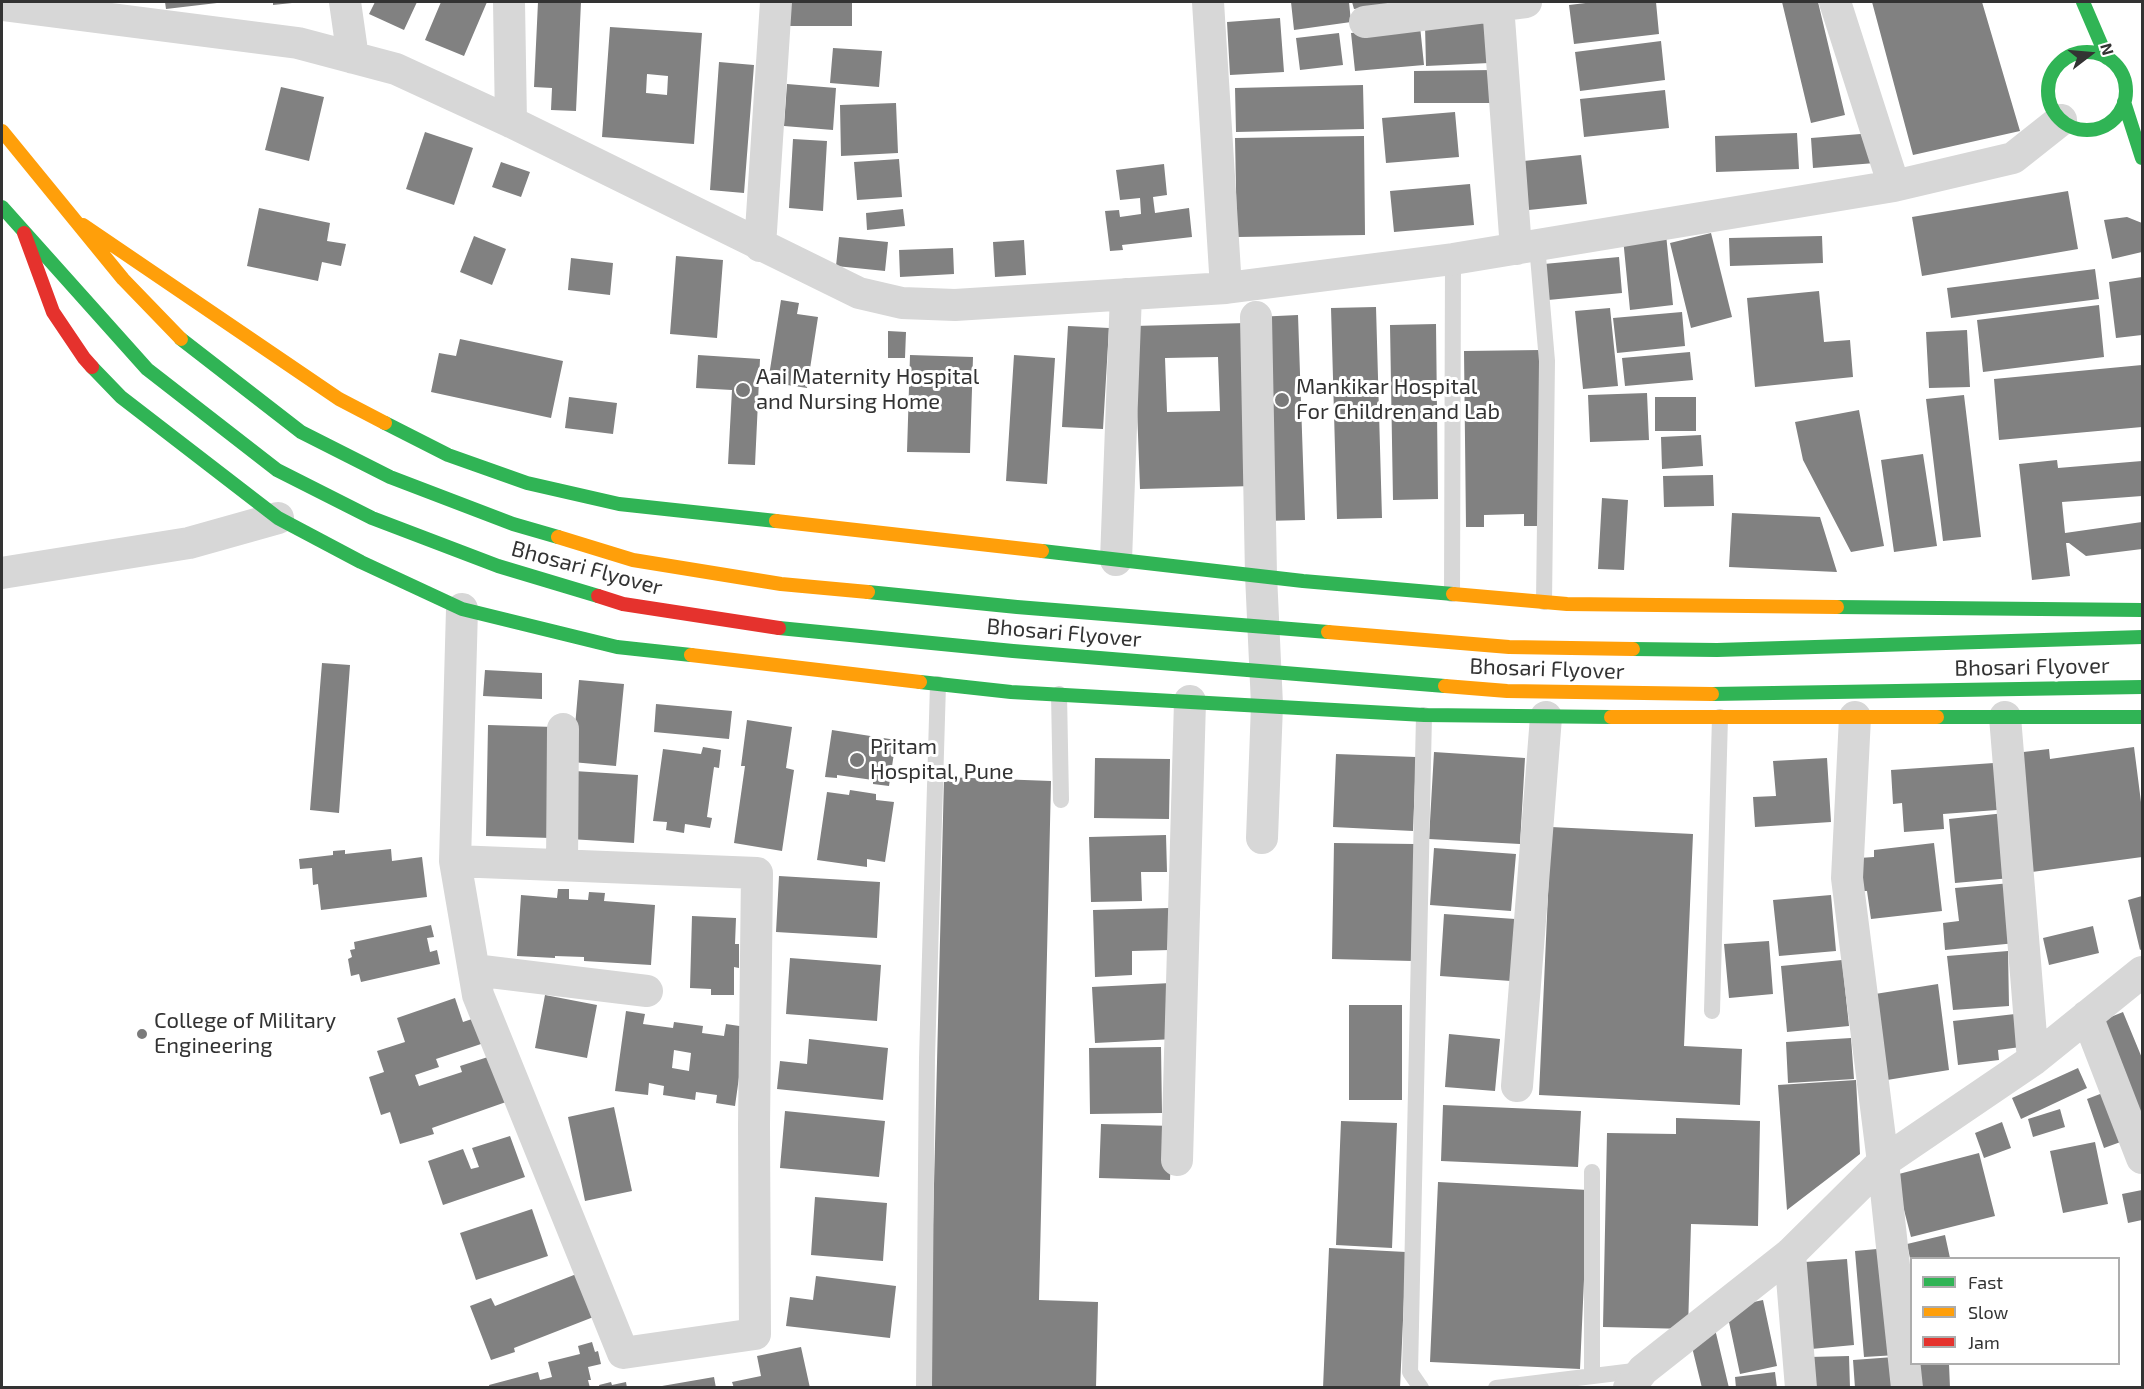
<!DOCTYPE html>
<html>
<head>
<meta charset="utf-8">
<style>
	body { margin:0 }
	#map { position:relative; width:2144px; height:1389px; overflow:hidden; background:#fff; font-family:"Exo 2",sans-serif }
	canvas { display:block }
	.frame { position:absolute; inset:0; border:3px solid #333; pointer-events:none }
	.legend { position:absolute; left:1910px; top:1257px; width:210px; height:108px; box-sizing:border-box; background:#fff; border:2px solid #adadad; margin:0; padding:8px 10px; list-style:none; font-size:18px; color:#333 }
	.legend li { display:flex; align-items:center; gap:12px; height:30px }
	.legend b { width:30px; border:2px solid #adadad }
	.north { position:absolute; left:2060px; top:24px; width:60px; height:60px; -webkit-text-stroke:4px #fff; paint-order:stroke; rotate:74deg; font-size:16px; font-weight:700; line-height:24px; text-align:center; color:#333 }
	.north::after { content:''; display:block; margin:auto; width:21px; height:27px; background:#333; clip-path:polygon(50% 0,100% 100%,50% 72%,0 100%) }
</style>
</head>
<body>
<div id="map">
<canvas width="2144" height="1389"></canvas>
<div class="frame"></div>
<ul class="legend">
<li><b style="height:8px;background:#30b455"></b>Fast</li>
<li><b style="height:8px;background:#ff9f0a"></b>Slow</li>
<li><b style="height:8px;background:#e5322d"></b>Jam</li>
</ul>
<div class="north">N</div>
</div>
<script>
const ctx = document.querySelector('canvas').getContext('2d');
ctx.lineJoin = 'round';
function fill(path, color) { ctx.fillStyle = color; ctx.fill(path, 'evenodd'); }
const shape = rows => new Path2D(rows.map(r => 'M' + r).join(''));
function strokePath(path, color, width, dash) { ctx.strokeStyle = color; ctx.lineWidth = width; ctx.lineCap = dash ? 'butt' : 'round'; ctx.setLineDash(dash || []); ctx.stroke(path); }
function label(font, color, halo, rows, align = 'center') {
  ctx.font = font + ' "Exo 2",sans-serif'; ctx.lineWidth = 6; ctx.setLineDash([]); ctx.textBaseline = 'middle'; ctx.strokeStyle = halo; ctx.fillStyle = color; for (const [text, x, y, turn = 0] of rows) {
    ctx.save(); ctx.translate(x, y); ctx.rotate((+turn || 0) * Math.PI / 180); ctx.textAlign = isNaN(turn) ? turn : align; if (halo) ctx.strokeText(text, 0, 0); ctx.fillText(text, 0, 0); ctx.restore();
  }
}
const building = shape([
	[165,2,217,2,217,3,166,9],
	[273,2,292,2,292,3,273,5],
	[375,2,417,2,404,30,369,14],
	[441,2,487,2,464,56,425,40],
	[538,2,581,2,576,111,551,110,552,88,534,87],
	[789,2,852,2,852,26,790,26],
	[1291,2,1349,2,1351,22,1294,30],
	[1352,2,1401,2,1401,3,1354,9],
	[1594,2,1656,2,1659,34,1574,44,1569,5],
	[1782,2,1818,2,1845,115,1811,123],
	[1872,2,1982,2,2020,131,1913,155],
	[1486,15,1489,63,1426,66,1425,25],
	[1280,18,1284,72,1230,75,1227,22],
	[1420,26,1424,65,1355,71,1351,33],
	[610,27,702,33,694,144,602,137],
	[647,74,668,76,667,95,646,93],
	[1339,33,1343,65,1300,70,1296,38],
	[1661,41,1665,80,1580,91,1575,52],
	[833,48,882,51,879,87,830,83],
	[719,62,754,65,744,193,710,190],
	[1493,70,1493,103,1414,103,1414,71],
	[787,84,836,88,833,130,784,126],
	[1363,85,1364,129,1236,132,1235,88],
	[281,87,324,97,309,161,265,150],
	[1665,90,1669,128,1584,137,1580,99],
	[896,103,898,153,841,156,840,105],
	[1455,112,1459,157,1386,163,1382,118],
	[425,132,473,148,454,205,406,189],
	[1797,133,1799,169,1716,172,1715,136],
	[1873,133,1875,163,1813,168,1811,138],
	[1364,136,1365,235,1237,237,1235,138],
	[793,139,827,141,823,211,789,208],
	[1581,155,1587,204,1519,211,1514,162],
	[899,159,902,197,857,200,854,162],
	[501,162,530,172,521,197,492,187],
	[1164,164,1167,195,1153,197,1155,213,1189,208,1192,237,1122,245,1123,250,1110,251,1105,211,1119,210,1120,217,1141,214,1140,198,1120,200,1116,170],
	[1470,184,1474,225,1394,232,1390,191],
	[2068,191,2078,249,1922,276,1912,217],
	[259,208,330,223,327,241,346,244,341,266,322,262,318,281,247,266],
	[903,209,905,226,867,230,866,213],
	[2127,217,2142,223,2142,252,2112,259,2104,220],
	[1711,233,1732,317,1691,328,1670,243],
	[1666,234,1673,305,1630,310,1623,238],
	[474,236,506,249,492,285,460,272],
	[1822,236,1823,263,1730,266,1729,238],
	[839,237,888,242,885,271,836,266],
	[1024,240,1026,275,995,277,993,242],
	[953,248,954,274,900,277,899,250],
	[676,256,723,260,717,338,670,334],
	[1619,257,1622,293,1548,300,1544,264],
	[571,258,613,263,610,295,568,290],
	[2095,269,2099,299,1951,318,1947,288],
	[2142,277,2142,335,2116,338,2109,282],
	[1819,291,1824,342,1850,340,1853,377,1755,387,1747,298],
	[781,300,799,303,797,314,818,317,807,388,768,382],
	[2099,305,2104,357,1983,372,1977,320],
	[1376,307,1382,518,1337,519,1331,308],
	[1610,308,1618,386,1583,389,1575,311],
	[1682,312,1685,346,1617,353,1613,318],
	[1298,315,1305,520,1263,521,1256,317],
	[1247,323,1253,486,1140,489,1134,326],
	[1218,357,1220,411,1167,412,1165,358],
	[1436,324,1438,499,1393,500,1390,325],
	[1068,326,1109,328,1103,429,1062,427],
	[1967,330,1970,387,1929,388,1926,332],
	[888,331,906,332,905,358,888,358],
	[460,339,563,361,551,418,431,392,439,353,456,356],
	[1541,350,1543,526,1524,526,1524,514,1484,515,1484,527,1466,527,1464,351],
	[1690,352,1693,380,1625,386,1622,358],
	[698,355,760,359,755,465,728,464,732,390,696,388],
	[910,355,973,357,970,453,907,452],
	[1014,355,1055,358,1047,484,1006,481],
	[2142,365,2142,427,1999,440,1994,379],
	[1647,393,1649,440,1590,442,1588,395],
	[1964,395,1981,537,1943,541,1926,399],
	[569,397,617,403,613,434,565,428],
	[1655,397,1696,397,1696,431,1655,431],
	[1859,410,1884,546,1851,552,1803,460,1795,422],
	[1701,435,1703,466,1662,469,1661,437],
	[1923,454,1937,546,1894,552,1881,460],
	[2057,460,2058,468,2142,461,2142,496,2062,502,2065,533,2142,522,2142,549,2086,556,2069,543,2066,543,2070,576,2032,580,2019,464],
	[1713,475,1714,506,1664,507,1663,476],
	[1602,498,1628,500,1624,570,1598,569],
	[1732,513,1820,517,1837,572,1729,567],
	[322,663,350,665,339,813,310,810],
	[485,670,542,673,542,699,483,696],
	[579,680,624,684,616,766,572,762],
	[656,704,732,711,729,739,654,732],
	[747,720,792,727,786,768,794,770,782,851,734,843,745,766,741,766],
	[488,725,554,727,551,838,486,836],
	[832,730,896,740,889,786,873,784,873,780,837,775,837,778,825,777],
	[703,747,721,750,719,768,714,767,707,817,712,818,710,828,685,824,684,833,666,830,667,822,653,821,663,749,701,754],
	[2134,747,2142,810,2142,857,2032,872,2015,753,2049,749,2050,759],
	[1434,752,1525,758,1520,844,1429,839],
	[1336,754,1416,757,1413,831,1333,827],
	[1095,758,1170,759,1169,819,1094,818],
	[1827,758,1831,822,1755,827,1753,797,1776,796,1773,761],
	[1994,763,1997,810,1943,814,1944,829,1904,832,1902,803,1893,804,1891,770],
	[574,771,638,775,634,843,570,839],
	[944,777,1051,781,1039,1300,1098,1302,1096,1388,929,1388],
	[850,790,876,794,876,800,894,802,885,862,867,859,867,867,817,860,827,792,849,795],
	[2005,813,2011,878,1955,883,1949,819],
	[1551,827,1693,834,1684,1046,1742,1049,1740,1105,1539,1095],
	[1166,835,1167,872,1141,872,1142,901,1091,902,1089,837],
	[1334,843,1415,844,1413,961,1332,959],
	[1934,843,1942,911,1871,919,1867,891,1863,891,1859,858,1874,857,1874,850],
	[1434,848,1516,854,1511,911,1430,905],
	[391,849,392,861,422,857,427,897,321,910,318,884,313,885,312,868,300,869,299,859,333,855,333,851,345,850,345,854],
	[779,876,880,882,877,938,776,932],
	[2011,883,2016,943,1945,950,1943,923,1959,921,1955,888],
	[558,889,569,889,569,899,588,900,589,892,605,893,604,901,655,905,651,965,584,961,584,957,555,956,555,958,517,956,521,895,557,898],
	[1831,895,1836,951,1779,956,1773,900],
	[2142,896,2142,949,2140,950,2128,900],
	[1169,908,1170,950,1132,951,1132,975,1095,977,1093,910],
	[1444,914,1515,919,1511,981,1440,976],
	[692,916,736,918,735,944,739,944,739,968,734,967,734,995,711,995,711,989,690,988],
	[431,925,434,937,427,938,430,952,437,950,440,964,361,982,359,974,351,976,348,959,352,957,350,950,355,949,354,942],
	[2093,926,2099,953,2049,965,2043,938],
	[1769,941,1773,994,1729,998,1724,944],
	[2008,951,2009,1006,1953,1010,1947,956],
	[790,958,881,965,877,1021,786,1014],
	[1842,960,1849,1026,1787,1032,1781,966],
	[1171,983,1174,1039,1095,1043,1092,987],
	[1938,984,1949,1070,1887,1080,1875,994],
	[545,995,597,1005,587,1058,535,1048],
	[455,998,463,1022,478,1017,487,1042,436,1059,439,1067,415,1075,419,1086,462,1072,460,1066,491,1056,506,1102,432,1128,434,1134,400,1144,390,1112,381,1115,369,1077,384,1072,377,1051,405,1042,397,1018],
	[1349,1005,1402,1005,1402,1100,1349,1100],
	[626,1011,645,1014,643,1024,673,1028,674,1022,703,1026,702,1033,724,1036,726,1024,746,1027,735,1106,716,1103,717,1095,696,1092,695,1100,663,1095,664,1086,649,1083,648,1095,615,1091],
	[674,1050,691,1053,689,1071,672,1068],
	[2123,1012,2142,1058,2142,1132,2096,1023],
	[2024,1013,2028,1046,1998,1050,1999,1060,1958,1065,1953,1021],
	[1449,1034,1500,1039,1495,1091,1445,1087],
	[1851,1038,1854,1079,1788,1083,1786,1042],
	[809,1039,888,1048,883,1100,777,1089,780,1061,807,1064],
	[1161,1047,1162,1113,1090,1114,1089,1048],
	[2078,1068,2087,1088,2021,1119,2012,1098],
	[1856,1080,1860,1154,1787,1210,1778,1085],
	[2108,1091,2126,1140,2104,1148,2087,1099],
	[1443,1105,1581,1111,1578,1167,1441,1161],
	[614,1107,632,1191,585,1201,568,1117],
	[2060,1109,2065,1127,2033,1137,2028,1119],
	[785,1111,885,1121,879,1177,780,1168],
	[1676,1118,1760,1121,1758,1226,1691,1224,1688,1329,1603,1327,1607,1133,1676,1134],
	[1341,1121,1397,1123,1392,1248,1336,1245],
	[2002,1122,2011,1148,1984,1158,1975,1133],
	[1101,1124,1172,1126,1170,1180,1099,1178],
	[510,1136,525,1177,443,1205,428,1161,463,1149,471,1169,479,1167,472,1148],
	[2095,1142,2108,1204,2063,1213,2050,1151],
	[1979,1153,1995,1216,1911,1237,1895,1175],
	[1438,1182,1588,1190,1580,1369,1430,1362],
	[2142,1190,2142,1220,2128,1223,2122,1194],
	[815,1197,887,1203,883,1261,811,1255],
	[532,1209,548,1256,476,1280,460,1233],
	[1945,1235,1950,1258,1910,1258,1907,1244],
	[1329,1248,1406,1252,1400,1388,1323,1388],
	[1888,1248,1897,1355,1864,1357,1855,1251],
	[1847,1259,1854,1345,1811,1349,1805,1262],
	[579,1273,596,1316,514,1348,515,1352,491,1360,470,1306,491,1298,495,1306],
	[816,1276,896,1286,890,1338,786,1326,790,1297,813,1300],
	[1763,1300,1777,1366,1740,1374,1726,1308],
	[1715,1329,1729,1388,1702,1388,1689,1335],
	[592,1342,595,1352,598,1351,601,1364,588,1367,591,1380,588,1380,590,1388,490,1388,489,1385,538,1372,540,1380,552,1377,548,1362,580,1354,578,1346],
	[801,1347,810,1388,734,1388,732,1382,761,1376,757,1356],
	[1849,1356,1850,1388,1810,1388,1809,1357],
	[1894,1357,1896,1388,1855,1388,1853,1360],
	[1916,1364,1949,1364,1950,1388,1917,1388],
	[1775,1372,1777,1388,1736,1388,1735,1377],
	[714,1377,716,1388,662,1388,662,1386],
	[611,1382,612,1385,626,1382,627,1388,600,1388,599,1385]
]);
const lane = shape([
	[1537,245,1547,361,1544,602],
	[1452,594,1453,259],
	[1059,694,1061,800],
	[1712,1011,1720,717],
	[1592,1172,1592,1376],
	[924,1388,927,1058,938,684],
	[1421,1388,1410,1372,1424,715],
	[1496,1388,1642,1370]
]);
const street = shape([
	[345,2,353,58],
	[509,2,511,122],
	[1208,2,1226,288],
	[1835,2,1894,186],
	[2,5,298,43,396,69,511,122,859,293,902,303,955,305,1226,288,1453,259,1894,186,2013,158,2061,120],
	[1498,5,1516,249],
	[1365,22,1526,2],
	[760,246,776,2],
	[1256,317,1261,575,1267,705,1262,838],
	[1116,560,1126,294],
	[2,573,189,543,278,518],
	[1855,717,1847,878,1883,1162,1907,1388],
	[2005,717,2033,1060],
	[455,861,757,873,754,1125,755,1334,623,1353,478,995,455,861,462,609],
	[562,865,563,729],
	[474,970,647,991],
	[2087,1016,2142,1158],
	[1517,1086,1546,717],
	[1177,1160,1190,701],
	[1790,1254,1801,1388],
	[1629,1388,1643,1370,1790,1254,1883,1162,2033,1060,2142,972]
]);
const fast = shape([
	[2083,2,2107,58],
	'2048 91a39 39 0 1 1 78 0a39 39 0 1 1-78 0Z',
	[2124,102,2142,158],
	[2,207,147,369,277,470,372,518,498,566,598,596],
	[181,339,301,432,390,477,513,524,558,537],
	[92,367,121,397,278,518,361,562,462,609,617,647,691,655],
	[385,423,448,455,527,483,619,504,776,521],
	[1042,551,1303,581,1453,594],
	[868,592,1017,607,1328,632],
	[1837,607,2142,610],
	[779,628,1013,651,1445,686],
	[1633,649,1717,650,2142,637],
	[920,682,1011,692,1424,715,1611,717],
	[1712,694,2142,687],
	[1937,717,2142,717]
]);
const slow = shape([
	[2,131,123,279,181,339],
	[83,225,339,399,385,423],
	[776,521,1042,551],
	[558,537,633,560,781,584,868,592],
	[1453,594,1567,604,1837,607],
	[1328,632,1509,647,1633,649],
	[691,655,920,682],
	[1445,686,1507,691,1712,694],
	[1611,717,1937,717]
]);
const jam = shape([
	[24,233,53,312,84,358,92,367],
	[598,596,623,604,779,628]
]);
const markers = [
	[743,390,8,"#7a7a7a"],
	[1282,400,8,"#7a7a7a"],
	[857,760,8,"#7a7a7a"],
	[142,1034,6,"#7a7a7a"]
];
const poiNames = [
	["Aai Maternity Hospital",756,377],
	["and Nursing Home",756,402],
	["Mankikar Hospital",1296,387],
	["For Children and Lab",1296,412],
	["Pritam",870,747],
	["Hospital, Pune",870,772],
	["College of Military",154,1021],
	["Engineering",154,1046]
];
const streetNames = [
	["Bhosari Flyover",587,568,15],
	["Bhosari Flyover",1064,633,5],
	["Bhosari Flyover",2032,667,-1],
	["Bhosari Flyover",1547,669,2]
];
fill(building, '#818181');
strokePath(lane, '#d7d7d7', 16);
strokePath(street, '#d7d7d7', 32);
strokePath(fast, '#30b455', 14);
strokePath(slow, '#ff9f0a', 14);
strokePath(jam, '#e5322d', 14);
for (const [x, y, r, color] of markers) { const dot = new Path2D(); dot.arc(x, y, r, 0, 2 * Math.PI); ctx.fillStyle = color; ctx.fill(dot); strokePath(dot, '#fff', 2); }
label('22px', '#333', '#fff', poiNames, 'left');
label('22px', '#333', '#fff', streetNames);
</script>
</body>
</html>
